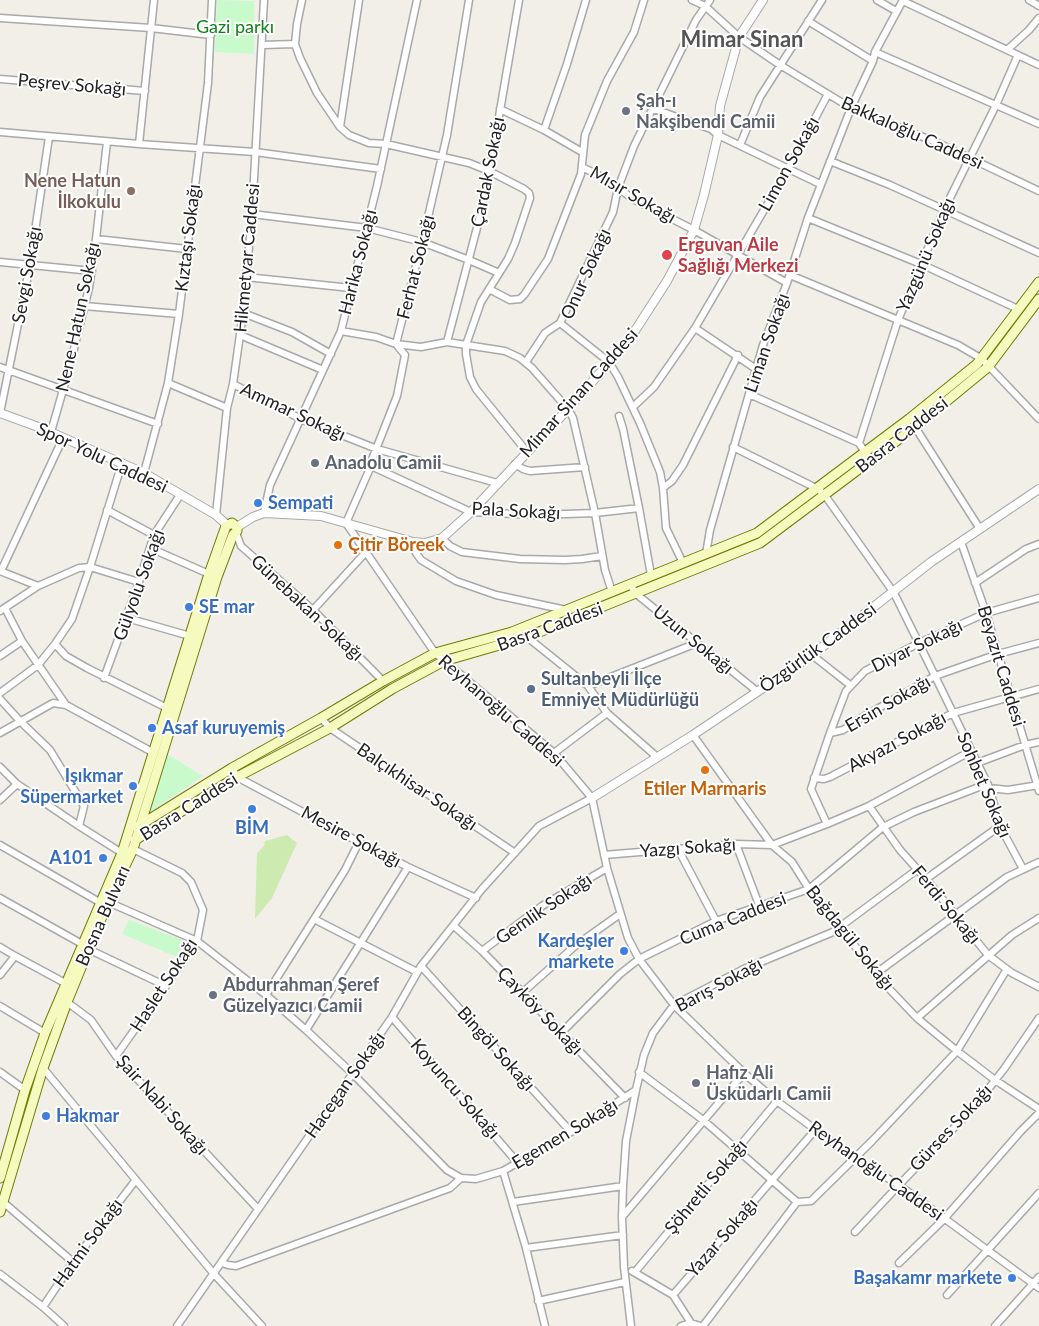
<!DOCTYPE html>
<html>
<head>
<meta charset="utf-8">
<style>
	body { margin:0 }
	canvas { display:block; background:#f2efe9 }
</style>
</head>
<body>
<canvas width="1039" height="1326"></canvas>
<script>
const ctx = document.querySelector('canvas').getContext('2d');
ctx.lineJoin = 'round';
function fill(path, color) { ctx.fillStyle = color; ctx.fill(path, 'evenodd'); }
const shape = rows => new Path2D(rows.map(r => 'M' + r).join(''));
function strokePath(path, color, width, dash) { ctx.strokeStyle = color; ctx.lineWidth = width; ctx.lineCap = dash ? 'butt' : 'round'; ctx.setLineDash(dash || []); ctx.stroke(path); }
function label(font, color, halo, rows, align = 'center') {
  ctx.font = font + ' Lato,sans-serif'; ctx.lineWidth = 4; ctx.setLineDash([]); ctx.textBaseline = 'middle'; ctx.strokeStyle = halo; ctx.fillStyle = color; for (const [text, x, y, turn = 0] of rows) {
    ctx.save(); ctx.translate(x, y); ctx.rotate((+turn || 0) * Math.PI / 180); ctx.textAlign = isNaN(turn) ? turn : align; if (halo) ctx.strokeText(text, 0, 0); ctx.fillText(text, 0, 0); ctx.restore();
  }
}
const grass = shape([
	[287,835,297,843,272,898,255,919,257,853,264,846,265,841]
]);
const park = shape([
	[217,0,254,1,254,54,215,52],
	[167,754,203,776,150,812],
	[129,920,185,941,177,957,122,934]
]);
const minor = shape([
	[302,0,297,24,295,44,300,58,317,93,340,127,349,135,369,143,386,144,469,163,489,171,524,189,529,193,530,198,515,243,508,259,481,302,466,345,466,354,470,377,476,389,527,452],
	[469,0,447,135,425,230,396,344,405,355,397,396,371,462,371,466,346,523,435,653,554,753,592,798,607,868,628,938,639,959,674,1005,744,1073,774,1099,854,1158,899,1185,1039,1288],
	[692,0,705,6,739,37,780,65,851,108,938,143,1039,191],
	[877,0,896,11],
	[1029,0,1039,6],
	[903,1,1039,65],
	[0,18,151,28,211,35],
	[808,21,873,61],
	[262,45,295,44],
	[1007,50,1029,30,1039,18],
	[875,52,1039,124],
	[0,79,145,91],
	[500,109,544,130,582,152],
	[654,109,711,129,718,135,820,184],
	[340,127,359,0],
	[544,130,567,64,586,0],
	[0,132,139,144,255,152,381,169],
	[139,144,154,0],
	[740,145,760,97,822,0],
	[830,161,890,185,1039,253],
	[582,167,606,179,633,199,694,230,787,283],
	[252,214,367,228,422,242,469,260,499,273],
	[808,218,921,264,1018,309],
	[96,239,187,249],
	[0,262,92,271],
	[790,275,958,345,982,359,1039,419],
	[246,277,351,288],
	[489,289,510,300,520,299,524,295,548,259,581,174,585,135,607,81,634,32,644,0],
	[84,306,179,314],
	[243,313,292,332,331,354],
	[695,328,756,369],
	[341,331,376,337,396,344,421,347,447,342,505,351,520,358,532,368,568,409,573,418,595,513,605,570,612,592],
	[240,335,323,370],
	[447,342,479,220,496,134,519,0],
	[526,362,545,333,560,323],
	[0,367,158,424],
	[168,383,227,408],
	[233,384,301,419,377,449,497,483],
	[749,394,859,443],
	[633,407,654,387,695,328,788,169,828,94],
	[0,413,30,265,49,137],
	[619,416,623,429,639,508,651,575],
	[915,427,980,529],
	[51,432,69,369,89,288,96,239,107,142],
	[733,447,816,488,824,494,894,593,935,676,989,787,1000,826,1023,869],
	[870,460,859,443,898,320,944,210,996,105,1018,55],
	[515,464,523,469,530,471,585,467],
	[371,466,471,512,537,515,595,513,639,508],
	[144,473,168,383,179,314,208,83,212,0],
	[663,488,672,481,683,465,738,355],
	[107,510,154,535],
	[264,513,270,485,341,331,377,186,417,0],
	[216,515,227,408,233,384,243,313,252,214,264,0],
	[236,533,241,546,313,610,383,681],
	[442,538,450,546,462,552,520,559,565,560,582,559,602,556],
	[413,542,416,553,421,560,456,581,496,595,566,610],
	[961,542,986,613,1039,791],
	[150,548,209,574],
	[706,554,710,530,763,345,787,283,808,218,851,108,873,61,875,52,903,0],
	[683,563,666,528,663,488,660,472,640,423,618,377,609,362,560,323,613,212,618,188,634,146,696,20,710,0],
	[0,571,38,586],
	[1,571,63,438],
	[975,583,1026,549,1039,544],
	[631,585,635,593,758,692],
	[5,608,22,641,66,705],
	[313,610,366,552],
	[0,611,38,586,79,568,90,567,122,463],
	[127,618,190,636],
	[527,637,588,686,607,713,657,757],
	[55,644,66,656,87,668,167,708],
	[812,655,850,685],
	[0,656,22,641],
	[104,678,139,582,154,535,180,495],
	[588,686,697,643],
	[0,693,38,665,55,644,72,619,90,567,139,582],
	[0,699,20,721,50,750,84,806,79,826],
	[321,718,330,728,515,853],
	[0,733,53,703,66,705,154,753],
	[830,733,846,691,865,671,919,643,986,613,1039,598],
	[693,735,772,845,792,862,809,889,842,928,875,974,917,1018,957,1051,995,1080,1039,1109],
	[554,753,607,713],
	[977,763,1025,745,1039,742],
	[0,767,17,784,79,826,122,853,133,849,182,873,191,882,203,910,197,941,116,1056],
	[232,768,237,777,359,842,408,867,476,898],
	[814,778,824,779,830,777,953,713,1039,689],
	[0,800,17,784],
	[869,806,900,850,926,879,988,955,1012,973,1039,987],
	[827,824,811,789,830,733,843,730,863,717,935,676,998,654,1039,643],
	[736,844,759,905],
	[0,845,101,903],
	[678,849,716,921],
	[604,855,736,844,772,845,827,824,869,806,971,751],
	[926,879,1000,826],
	[0,898,82,944],
	[108,902,197,941,266,995,306,1030,353,1074,447,1170,461,1178,476,1179,503,1171,571,1132,636,1090],
	[314,919,417,972],
	[454,926,482,951,625,1098],
	[0,947,15,956],
	[88,949,166,986],
	[482,951,542,906,607,868],
	[421,966,571,1132],
	[875,974,1007,877,1039,862],
	[0,975,15,956,65,983],
	[522,993,575,946,620,914],
	[266,995,345,870,359,842],
	[67,1002,91,1020,116,1056,258,1209],
	[0,1006,45,1033],
	[392,1017,517,1162],
	[917,1018,1012,935,1039,918],
	[306,1030,408,867],
	[561,1033,620,974,639,959,716,921,809,889,883,827,914,812,979,787,1008,790,1039,785],
	[43,1068,214,1274,262,1326],
	[0,1072,25,1090],
	[639,1072,703,1120,797,1202],
	[503,1171,526,1248,545,1326],
	[3,1202,73,1262],
	[513,1202,623,1186],
	[797,1202,811,1201,872,1141,957,1051,1007,969],
	[622,1217,744,1073],
	[855,1232,899,1185,975,1106,1004,1069,1039,1018],
	[526,1248,623,1235],
	[222,1263,228,1265,236,1266,450,1188,461,1178],
	[899,1263,944,1219,1021,1131,1039,1113],
	[632,1271,673,1295,691,1323,700,1326],
	[635,1272,777,1101],
	[0,1274,43,1307,64,1326],
	[673,1295,816,1129],
	[947,1295,1039,1193],
	[538,1301,625,1282],
	[43,1307,73,1262,135,1181],
	[177,1326,392,1017,421,966,482,889,539,826,592,798],
	[631,1326,624,1267,622,1217,623,1186,626,1141,636,1090,644,1055,653,1033,674,1005,744,969,833,932,918,869],
	[681,1326,691,1323],
	[703,1326,797,1202],
	[995,1326,1039,1277]
]);
const tertiary = shape([
	[0,413,41,428,144,473,216,515,227,525],
	[237,527,253,517,264,513,321,516,413,542,425,543,442,538,471,512,568,409,629,340,667,281,694,230,704,195,718,135,720,106,739,37,763,0],
	[592,798,693,735,812,655,931,562,1039,489]
]);
const secondary = shape([
	[137,827,232,768,321,718,383,681,435,653,512,632,757,533,909,419,977,364,1039,282],
	[135,840,237,777,330,728,392,689,444,661,527,637,760,543,915,427,988,367,1039,299],
	[0,1178,25,1090,45,1033,122,853,209,574,226,526,232,523,237,527,237,531,233,535,217,577,133,849,108,902,67,1002,43,1068,0,1212]
]);
const markers = [
	[626,111,5,"#6b7280"],
	[131,191,5,"#8d6e63"],
	[667,255,6,"#e0444e"],
	[315,463,5,"#6b7280"],
	[258,503,5,"#3f7fe0"],
	[338,545,5,"#e8710a"],
	[189,607,5,"#3f7fe0"],
	[531,689,5,"#5c6f8a"],
	[152,728,5,"#3f7fe0"],
	[705,770,5,"#e8710a"],
	[133,786,5,"#3f7fe0"],
	[252,809,5,"#3f7fe0"],
	[103,858,5,"#3f7fe0"],
	[624,951,5,"#3f7fe0"],
	[213,995,5,"#6b7280"],
	[696,1083,5,"#6b7280"],
	[46,1116,5,"#3f7fe0"],
	[1012,1278,5,"#3f7fe0"]
];
const parkNames = [
	["Gazi parkı",235,27]
];
const streetNames = [
	["Peşrev Sokağı",72,85,5],
	["Bakkaloğlu Caddesi",912,133,24],
	["Limon Sokağı",789,164,-61],
	["Çardak Sokağı",488,172,-79],
	["Mısır Sokağı",633,195,30],
	["Kıztaşı Sokağı",188,238,-83],
	["Yazgünü Sokağı",926,255,-67],
	["Hikmetyar Caddesi",247,258,-85],
	["Harika Sokağı",358,262,-76],
	["Ferhat Sokağı",416,267,-76],
	["Onur Sokağı",586,274,-66],
	["Sevgi Sokağı",27,275,-80],
	["Nene Hatun Sokağı",78,317,-78],
	["Liman Sokağı",767,343,-71],
	["Mimar Sinan Caddesi",579,393,-48],
	["Ammar Sokağı",293,412,25],
	["Basra Caddesi",902,435,-38],
	["Spor Yolu Caddesi",102,458,25],
	["Pala Sokağı",516,511,3],
	["Gülyolu Sokağı",139,585,-70],
	["Günebakan Sokağı",307,608,43],
	["Basra Caddesi",550,627,-20],
	["Uzun Sokağı",693,640,39],
	["Diyar Sokağı",917,646,-26],
	["Özgürlük Caddesi",818,648,-36],
	["Beyazıt Caddesi",1001,666,73],
	["Ersin Sokağı",888,704,-30],
	["Reyhanoğlu Caddesi",501,711,41],
	["Akyazı Sokağı",897,742,-28],
	["Sohbet Sokağı",984,785,67],
	["Balçıkhisar Sokağı",417,787,34],
	["Basra Caddesi",189,807,-32],
	["Mesire Sokağı",351,837,28],
	["Yazgı Sokağı",688,848,-4],
	["Ferdi Sokağı",946,905,50],
	["Gemlik Sokağı",544,909,-34],
	["Bosna Bulvarı",103,916,-66],
	["Cuma Caddesi",733,919,-22],
	["Bağdagül Sokağı",850,938,51],
	["Haslet Sokağı",164,985,-57],
	["Barış Sokağı",719,985,-28],
	["Çayköy Sokağı",540,1011,46],
	["Bingöl Sokağı",496,1049,48],
	["Hacegan Sokağı",345,1085,-55],
	["Koyuncu Sokağı",455,1089,49],
	["Şair Nabi Sokağı",162,1105,48],
	["Gürses Sokağı",951,1128,-47],
	["Egemen Sokağı",565,1134,-31],
	["Reyhanoğlu Caddesi",876,1171,35],
	["Şöhretli Sokağı",706,1187,-50],
	["Yazar Sokağı",722,1238,-49],
	["Hatmi Sokağı",88,1243,-54]
];
const worshipNames = [
	["Şah-ı",636,101],
	["Nakşibendi Camii",636,122],
	["Anadolu Camii",325,463],
	["Abdurrahman Şeref",223,985],
	["Güzelyazıcı Camii",223,1006],
	["Hafız Ali",706,1073],
	["Üsküdarlı Camii",706,1094]
];
const educationNames = [
	["Nene Hatun",121,181],
	["İlkokulu",121,202]
];
const healthNames = [
	["Erguvan Aile",678,245],
	["Sağlığı Merkezi",678,266]
];
const shopNames = [
	["Sempati",268,503],
	["SE mar",199,607],
	["Asaf kuruyemiş",162,728],
	["Işıkmar",123,776,"right"],
	["Süpermarket",123,797,"right"],
	["BİM",252,828,"center"],
	["A101",93,858,"right"],
	["Kardeşler",614,941,"right"],
	["markete",614,962,"right"],
	["Hakmar",56,1116],
	["Başakamr markete",1002,1278,"right"]
];
const foodNames = [
	["Çitir Böreek",348,545],
	["Etiler Marmaris",705,789,"center"]
];
const serviceNames = [
	["Sultanbeyli İlçe",541,679],
	["Emniyet Müdürlüğü",541,700]
];
const districtNames = [
	["Mimar Sinan",742,40]
];
fill(grass, '#cdebb0');
fill(park, '#c8facc');
strokePath(minor, '#a9a9a9', 9);
strokePath(tertiary, '#a9a9a9', 10);
strokePath(secondary, '#707d05', 11);
strokePath(minor, '#fff', 6);
strokePath(tertiary, '#fff', 8);
strokePath(secondary, '#f7fabf', 9);
for (const [x, y, r, color] of markers) { const dot = new Path2D(); dot.arc(x, y, r, 0, 2 * Math.PI); ctx.fillStyle = color; ctx.fill(dot); strokePath(dot, '#fff', 2); }
label('18px', '#0c8416', '#fff', parkNames);
label('18px', '#222', '#fff', streetNames);
label('bold 18px', '#5b616d', '#fff', worshipNames, 'left');
label('bold 18px', '#785e54', '#fff', educationNames, 'right');
label('bold 18px', '#be3a42', '#fff', healthNames, 'left');
label('bold 18px', '#366cbe', '#fff', shopNames, 'left');
label('bold 18px', '#c56008', '#fff', foodNames, 'left');
label('bold 18px', '#4e5e75', '#fff', serviceNames, 'left');
label('bold 22px', '#555', '#fff', districtNames);
</script>
</body>
</html>
